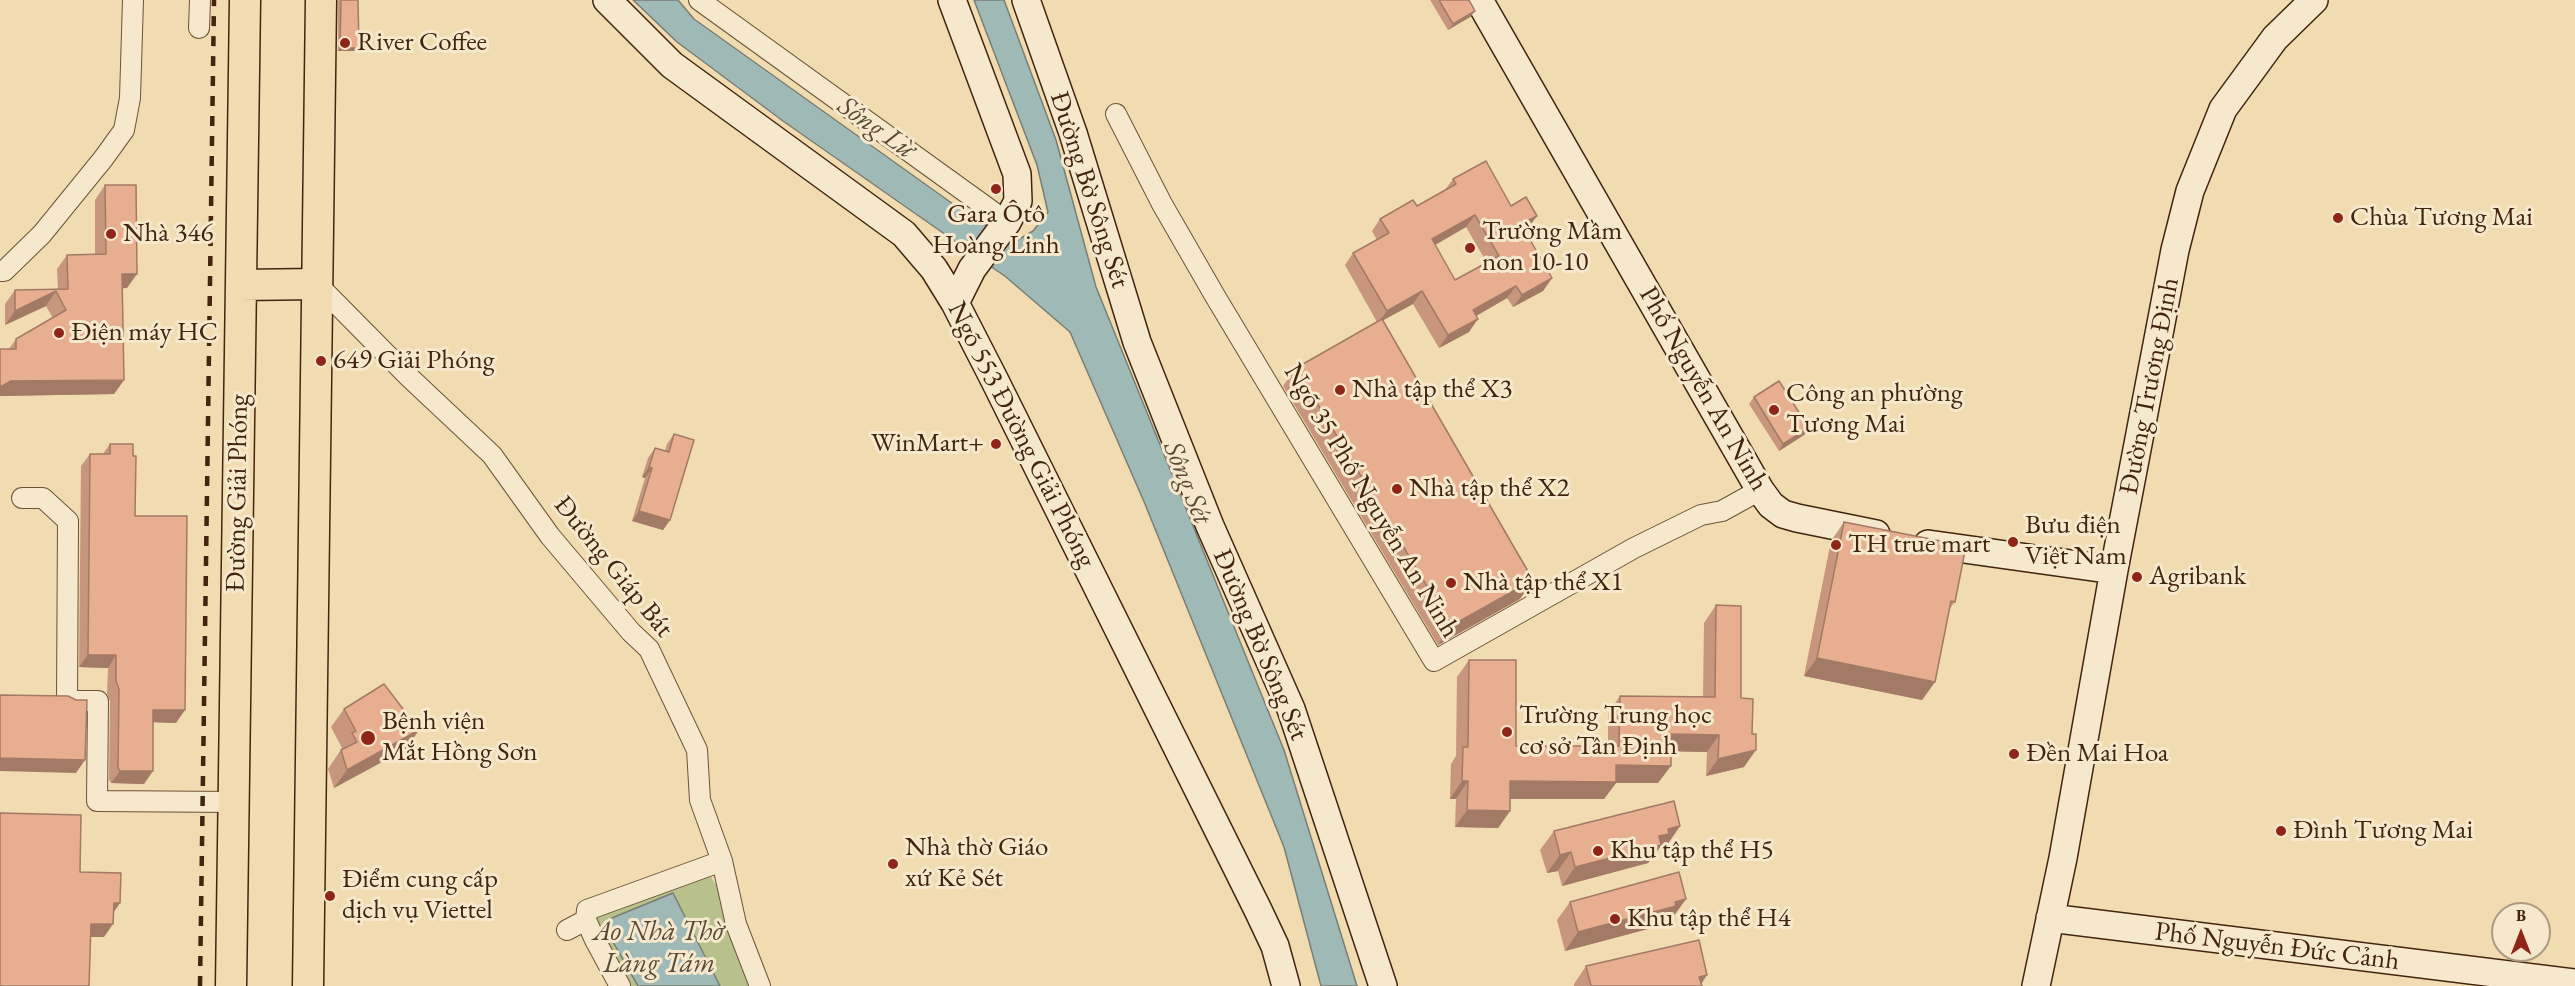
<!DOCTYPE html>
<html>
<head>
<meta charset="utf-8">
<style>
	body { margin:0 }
	#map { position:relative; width:2575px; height:986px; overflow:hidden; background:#f0dcb0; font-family:"EB Garamond",serif }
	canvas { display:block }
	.north { position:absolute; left:2491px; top:902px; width:60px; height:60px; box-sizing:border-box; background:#f5e8cc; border:2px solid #ae9a80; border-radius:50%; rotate:0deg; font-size:16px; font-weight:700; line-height:24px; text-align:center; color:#43240f }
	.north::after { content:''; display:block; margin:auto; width:21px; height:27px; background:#8f2418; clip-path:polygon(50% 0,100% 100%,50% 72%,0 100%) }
</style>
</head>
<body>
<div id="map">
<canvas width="2575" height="986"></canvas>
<div class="north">B</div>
</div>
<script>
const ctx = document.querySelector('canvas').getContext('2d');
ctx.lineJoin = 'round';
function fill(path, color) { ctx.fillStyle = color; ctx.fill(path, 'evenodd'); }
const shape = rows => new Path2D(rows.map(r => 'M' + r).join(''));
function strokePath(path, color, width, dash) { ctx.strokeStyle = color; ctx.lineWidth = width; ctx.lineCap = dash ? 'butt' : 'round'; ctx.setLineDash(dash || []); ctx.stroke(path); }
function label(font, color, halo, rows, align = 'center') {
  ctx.font = font + ' "EB Garamond",serif'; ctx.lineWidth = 6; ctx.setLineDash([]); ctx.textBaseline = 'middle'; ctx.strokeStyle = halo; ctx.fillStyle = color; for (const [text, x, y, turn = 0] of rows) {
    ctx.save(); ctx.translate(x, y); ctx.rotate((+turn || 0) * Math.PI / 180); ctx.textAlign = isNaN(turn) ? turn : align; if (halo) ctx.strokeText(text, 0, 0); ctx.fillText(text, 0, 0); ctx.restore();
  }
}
const green = shape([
	[710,875,716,885,739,957,753,986,625,986,589,914]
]);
const water = shape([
	[633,0,678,0,694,19,974,219,1016,241,1033,231,1048,212,1037,165,974,0,1004,0,1056,140,1096,287,1284,750,1357,986,1321,986,1284,847,1145,504,1070,332,1006,277,783,121,677,42,633,0],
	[673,893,720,986,638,986,608,933,607,920,673,893]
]);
const street = shape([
	[699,0,1007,222],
	[199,28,200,0],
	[1116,114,1162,204,1215,296,1434,661,1634,548,1701,515,1722,511,1760,490],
	[0,271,4,271,42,234,103,159,124,130,130,98,133,0],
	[317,284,409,377,492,455,550,536,631,632,649,649,697,750,700,800,722,861,736,924,760,986],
	[22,498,43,498,68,521,67,701,98,701,97,801,234,802],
	[567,930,586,920],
	[620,986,595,940,586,920,587,910,722,861]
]);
const secondary = shape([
	[607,0,672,65,904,234,934,269,955,303,994,379,1258,910,1275,946,1286,986],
	[952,0,1017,174,1018,201,1007,222,972,269,955,303],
	[1026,0,1073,133,1137,342,1210,526,1291,709,1383,986],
	[1479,0,1760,490,1771,505,1783,514,1797,518,1876,534],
	[1928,544,2114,570],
	[2050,918,2575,983],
	[2036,986,2063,858,2114,570,2175,250,2190,191,2223,109,2275,38,2314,0]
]);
const primary = shape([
	[241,285,317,284],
	[231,986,245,0],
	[308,986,321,0]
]);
const rail = shape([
	[200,986,214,0]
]);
const wall = shape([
	[339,0,358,0,357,51,338,51,338,1],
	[1430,0,1469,0,1475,11,1470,17,1448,30],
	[1453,179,1511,206,1528,228,1524,230,1552,278,1543,291,1513,307,1507,298,1476,316,1469,332,1439,348,1413,304,1383,320,1520,599,1438,645,1283,386,1296,368,1377,322,1345,265,1353,253,1377,240,1372,231,1380,219,1417,206,1445,190],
	[1466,227,1487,263,1455,280,1435,245],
	[105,185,127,288,122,288,124,380,114,394,0,396,0,349,9,349,16,339,53,318,46,306,5,325,5,304,15,290,58,289,57,269,67,255,95,255,95,200],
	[1754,397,1809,428,1804,435,1779,451,1749,404],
	[674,434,670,520,663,530,632,521,645,478,642,477,648,458,655,448,665,451,667,444],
	[110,444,135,516,176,723,153,722,144,784,111,783,109,780,110,701,107,694,108,668,79,667,81,466,90,454,103,454],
	[1844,522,1955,602,1949,609,1935,682,1922,700,1804,676,1831,541],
	[1716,605,1744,767,1706,776,1707,752,1671,751,1658,783,1616,783,1604,799,1510,799,1510,811,1498,828,1455,827,1456,799,1450,799,1451,764,1456,756,1457,677,1469,660,1516,746,1608,746,1608,713,1620,696,1703,697,1704,623],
	[344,709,406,749,334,788,328,769,342,748,331,727],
	[1680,826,1667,845,1661,846,1648,863,1562,886,1558,871,1547,873,1540,850,1554,831],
	[1686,899,1673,917,1668,919,1663,925,1565,951,1557,920,1570,902],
	[1586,966,1701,984,1702,986,1574,986,1574,984]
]);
const shadedWall = shape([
	[1475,11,1470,17,1448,30,1453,24],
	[340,48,359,48,357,51,338,51],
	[1475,215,1466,227,1423,252,1432,239],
	[1537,216,1528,228,1512,237,1521,224],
	[122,274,137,274,127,288,112,289],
	[1552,278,1543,291,1513,307,1522,295],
	[1516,286,1507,298,1464,323,1473,310],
	[56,291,46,306,5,325,15,311],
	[1422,291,1413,304,1378,323,1387,311],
	[1478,319,1469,332,1439,348,1448,335],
	[124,380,114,394,0,396,0,387,11,381],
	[1809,428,1804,435,1779,451,1783,444],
	[649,467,652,468,645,478,642,477],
	[639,511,670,520,663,530,632,521],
	[1533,580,1520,599,1438,645,1451,626],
	[88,655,116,655,108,668,79,667],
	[1817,658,1935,682,1922,700,1804,676],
	[153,710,185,710,176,723,145,722],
	[419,730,406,749,334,788,347,770],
	[1671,734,1719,735,1707,752,1659,751],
	[1756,750,1744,767,1706,776,1718,759],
	[0,758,85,760,76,773,0,771],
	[1616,765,1671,766,1658,783,1616,783,1604,799,1498,799,1510,781],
	[120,771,153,771,144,784,111,783],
	[1462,781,1468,781,1456,799,1450,799],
	[1467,810,1510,811,1498,828,1455,827],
	[1680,826,1667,845,1661,846,1648,863,1562,886,1575,867,1659,836,1668,829],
	[1571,852,1558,871,1547,873,1560,855],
	[1686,899,1673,917,1668,919,1663,925,1565,951,1578,932],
	[114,903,120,903,111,916],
	[91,924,113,924,104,937,82,937],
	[1707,975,1700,986,1699,977]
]);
const building = shape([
	[341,0,358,0,359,48,340,48,341,0],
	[1439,0,1469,0,1475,11,1453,24,1439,0],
	[1486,161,1511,206,1526,197,1537,216,1521,224,1552,278,1522,295,1516,286,1473,310,1478,319,1448,335,1422,291,1387,311,1353,253,1389,233,1380,219,1413,200,1417,206,1456,184,1453,179,1486,161],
	[1475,215,1499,256,1455,280,1432,239,1475,215],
	[105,185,136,185,137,274,122,274,124,380,11,381,0,387,0,349,16,349,16,339,66,310,56,291,15,311,15,290,68,289,67,255,106,254,105,185],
	[1382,319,1533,580,1451,626,1296,368,1382,319],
	[1779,381,1809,428,1783,444,1754,397,1779,381],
	[674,434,694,440,670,520,639,511,652,468,649,467,655,448,669,452,674,434],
	[110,444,133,444,133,456,136,456,135,516,187,516,185,710,153,710,153,771,120,771,118,768,119,689,116,681,116,655,88,655,90,454,110,454,110,444],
	[1844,522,1966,546,1955,602,1951,601,1935,682,1817,658,1844,522],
	[1716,605,1741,606,1741,698,1753,699,1752,734,1756,734,1756,750,1718,759,1719,735,1671,734,1671,766,1616,765,1616,782,1510,781,1510,811,1467,810,1468,781,1462,781,1463,747,1468,747,1469,660,1516,660,1516,746,1619,746,1620,696,1715,697,1716,605],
	[384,684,419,730,347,770,341,750,357,742,352,733,356,731,344,709,384,684],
	[0,695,68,696,76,700,87,700,85,760,0,758,0,695],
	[1674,801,1680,826,1668,829,1669,834,1659,836,1661,845,1575,867,1571,852,1560,855,1554,831,1674,801],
	[0,813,81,815,80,872,121,873,120,903,114,903,113,924,91,924,89,986,0,986,0,813],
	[1679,872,1686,899,1675,902,1676,906,1578,932,1570,902,1679,872],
	[1699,940,1707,975,1699,977,1702,986,1591,986,1586,966,1699,940]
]);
const markers = [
	[345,43,6,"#8f2418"],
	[996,189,6,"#8f2418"],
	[2338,218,6,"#8f2418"],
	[111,234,6,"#8f2418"],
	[1470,248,6,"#8f2418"],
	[59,333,6,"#8f2418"],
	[321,361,6,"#8f2418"],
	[1340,390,6,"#8f2418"],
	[1774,410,6,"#8f2418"],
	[996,444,6,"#8f2418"],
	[1397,489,6,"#8f2418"],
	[2013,542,6,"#8f2418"],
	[1836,545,6,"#8f2418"],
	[2137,577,6,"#8f2418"],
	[1451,583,6,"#8f2418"],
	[1507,732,6,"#8f2418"],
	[368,738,8,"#8f2418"],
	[2014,754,6,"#8f2418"],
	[2281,831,6,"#8f2418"],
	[1598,851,6,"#8f2418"],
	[893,864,6,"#8f2418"],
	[330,896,6,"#8f2418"],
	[1615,919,6,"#8f2418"]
];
const poiNames = [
	["River Coffee",357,43],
	["Gara Ôtô",996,215,"center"],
	["Hoàng Linh",996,246,"center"],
	["Chùa Tương Mai",2350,218],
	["Trường Mầm",1482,232],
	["non 10-10",1482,263],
	["Nhà 346",123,234],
	["Điện máy HC",71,333],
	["649 Giải Phóng",333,361],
	["Nhà tập thể X3",1352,390],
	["Công an phường",1786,394],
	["Tương Mai",1786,425],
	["WinMart+",984,444,"right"],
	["Nhà tập thể X2",1409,489],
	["Bưu điện",2025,526],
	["Việt Nam",2025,557],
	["TH true mart",1848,545],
	["Agribank",2149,577],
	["Nhà tập thể X1",1463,583],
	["Trường Trung học",1519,716],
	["cơ sở Tân Định",1519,747],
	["Bệnh viện",382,722],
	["Mắt Hồng Sơn",382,753],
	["Đền Mai Hoa",2026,754],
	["Đình Tương Mai",2293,831],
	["Nhà thờ Giáo",905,848],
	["xứ Kẻ Sét",905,879],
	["Khu tập thể H5",1610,851],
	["Điểm cung cấp",342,880],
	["dịch vụ Viettel",342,911],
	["Khu tập thể H4",1627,919]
];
const streetNames = [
	["Đường Bờ Sông Sét",1089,190,72],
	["Đường Trương Định",2150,386,-79],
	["Phố Nguyễn An Ninh",1703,389,60],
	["Ngõ 553 Đường Giải Phóng",1021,435,63],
	["Đường Giải Phóng",238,493,-89],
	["Ngõ 35 Phố Nguyễn An Ninh",1371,501,59],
	["Đường Giáp Bát",613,567,51],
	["Đường Bờ Sông Sét",1260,645,67],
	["Phố Nguyễn Đức Cảnh",2277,947,7]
];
const waterNames = [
	["Sông Lừ",876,128,35],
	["Sông Sét",1187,483,68],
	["Ao Nhà Thờ",659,932],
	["Làng Tám",659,964]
];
fill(green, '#b8c08c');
fill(water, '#9fb9b7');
strokePath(water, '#7a7d74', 1.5);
strokePath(street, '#6e5237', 22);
strokePath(secondary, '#43240f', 30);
strokePath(primary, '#43240f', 33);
strokePath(street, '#f5e8cc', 20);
strokePath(secondary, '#f5e8cc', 27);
strokePath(primary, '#f0dcb0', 30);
strokePath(rail, '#43240f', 4.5, [10, 10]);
fill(wall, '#c7967c');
fill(shadedWall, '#a27a65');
fill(building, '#e7ae90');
strokePath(building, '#a27a65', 1.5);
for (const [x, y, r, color] of markers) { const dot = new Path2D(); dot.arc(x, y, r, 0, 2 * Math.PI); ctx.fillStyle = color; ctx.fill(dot); strokePath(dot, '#f5e8cc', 2); }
label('27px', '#43240f', '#f5e8cc', poiNames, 'left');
label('27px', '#43240f', '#f5e8cc', streetNames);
label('italic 28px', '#5a4939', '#f5e8cc', waterNames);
</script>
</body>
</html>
